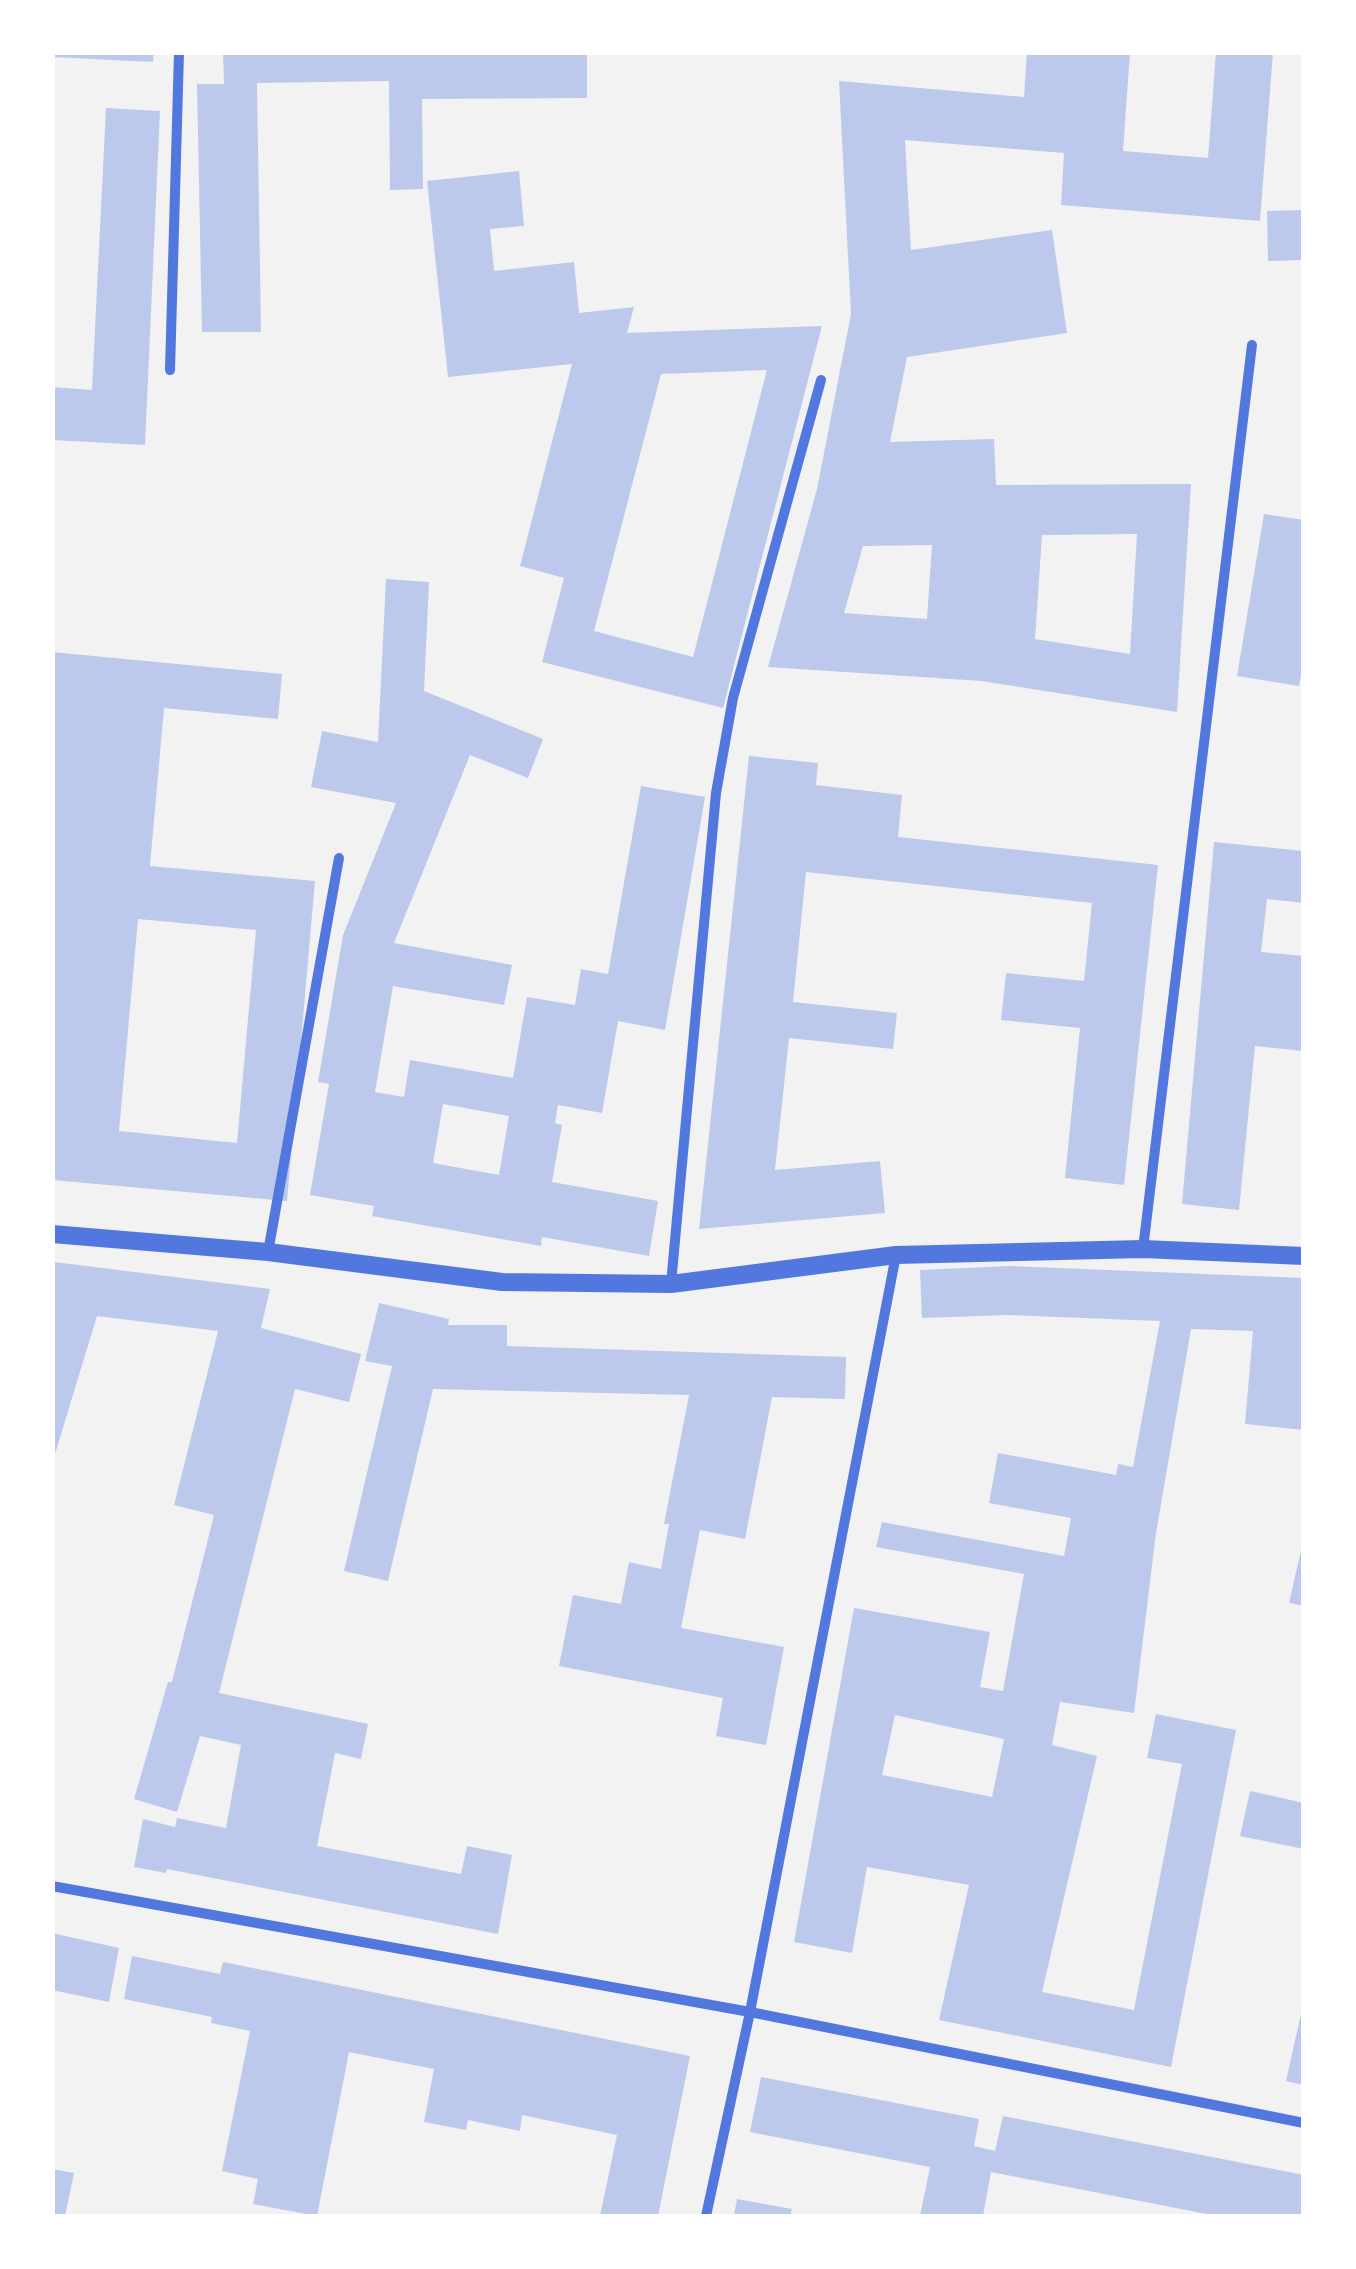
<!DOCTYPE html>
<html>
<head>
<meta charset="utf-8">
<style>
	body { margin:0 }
	#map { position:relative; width:1356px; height:2269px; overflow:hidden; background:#f2f2f2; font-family:"Work Sans",sans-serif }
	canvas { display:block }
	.frame { position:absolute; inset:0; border:55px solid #fff; pointer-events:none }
</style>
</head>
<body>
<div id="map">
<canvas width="1356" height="2269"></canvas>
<div class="frame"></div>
</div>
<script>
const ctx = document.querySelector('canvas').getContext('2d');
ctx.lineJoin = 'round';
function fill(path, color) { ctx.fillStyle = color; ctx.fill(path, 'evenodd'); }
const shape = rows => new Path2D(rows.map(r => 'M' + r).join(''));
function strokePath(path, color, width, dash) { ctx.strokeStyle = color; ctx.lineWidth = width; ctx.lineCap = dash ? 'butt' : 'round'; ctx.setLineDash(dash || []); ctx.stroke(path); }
const building = shape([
	[52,52,154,52,153,62,52,57],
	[223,52,587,52,587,98,422,99,423,189,390,190,389,81,257,83,261,332,202,332,197,84,224,84],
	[1027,52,1130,52,1123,151,1208,158,1216,52,1273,52,1260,221,1061,205,1064,153,905,140,911,250,1052,230,1067,333,907,357,890,442,994,439,996,485,1191,484,1177,712,982,681,768,667,817,489,851,314,839,81,1024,97],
	[1137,534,1130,654,1035,639,1042,535],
	[932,545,927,619,844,613,863,546],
	[106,108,160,111,145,445,52,440,52,387,92,390],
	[519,171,524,226,490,229,494,271,574,262,579,313,634,307,627,333,822,326,723,708,542,662,564,578,520,566,572,364,448,377,427,181],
	[767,370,693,657,594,631,661,374],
	[1304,210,1304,260,1268,261,1267,211],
	[1264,514,1304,520,1304,659,1299,686,1237,676],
	[386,579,429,582,424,691,543,739,528,778,470,755,394,943,512,965,504,1005,393,986,375,1092,404,1097,410,1060,513,1078,527,997,575,1005,581,969,608,974,641,786,705,797,665,1030,618,1021,602,1113,558,1105,555,1123,562,1125,552,1182,658,1201,649,1256,542,1237,541,1246,372,1216,374,1206,310,1195,329,1084,318,1082,343,935,396,803,311,787,322,731,378,742],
	[443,1104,509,1116,499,1175,433,1163],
	[52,652,282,674,278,719,164,708,150,866,315,881,287,1201,52,1180],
	[138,919,256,930,237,1143,119,1131],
	[749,756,818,763,816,785,902,795,898,837,1158,865,1124,1185,1065,1178,1080,1028,1001,1020,1006,973,1084,981,1092,903,806,872,793,1002,897,1013,893,1049,789,1038,775,1170,880,1161,885,1213,699,1229],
	[1214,842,1304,851,1304,903,1267,899,1261,952,1304,956,1304,1051,1255,1046,1239,1210,1182,1204],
	[54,1262,270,1289,261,1328,361,1354,349,1402,295,1389,219,1693,368,1724,361,1759,335,1753,317,1846,461,1874,467,1846,512,1855,498,1934,167,1869,166,1873,134,1867,143,1819,175,1827,177,1818,226,1828,241,1745,200,1736,177,1812,134,1799,168,1682,172,1682,214,1515,174,1505,218,1331,97,1316,52,1464],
	[1009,1266,1304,1278,1304,1430,1245,1424,1253,1331,1191,1329,1156,1533,1134,1713,1060,1702,1052,1745,1097,1756,1042,1992,1134,2010,1182,1764,1147,1758,1156,1714,1236,1730,1171,2067,939,2020,969,1885,867,1867,852,1953,794,1942,854,1608,990,1632,980,1687,1003,1691,1024,1574,876,1547,882,1522,1064,1556,1071,1518,989,1503,998,1453,1116,1475,1118,1464,1133,1467,1160,1321,1007,1315,922,1318,920,1270],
	[895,1715,1004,1739,992,1797,882,1775],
	[379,1303,449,1319,448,1325,507,1325,507,1346,846,1357,845,1399,772,1397,745,1539,700,1530,681,1628,784,1647,766,1745,716,1736,723,1698,559,1666,573,1595,621,1604,629,1562,661,1569,669,1524,664,1524,689,1395,433,1389,388,1581,344,1571,392,1366,365,1361],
	[1302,1546,1304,1546,1304,1606,1289,1603],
	[1250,1791,1304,1803,1304,1849,1240,1836],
	[52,1933,119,1948,109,2002,52,1990],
	[132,1956,220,1974,223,1962,690,2056,658,2216,600,2216,617,2135,522,2115,520,2131,468,2120,466,2130,424,2122,434,2069,349,2052,317,2216,253,2204,258,2179,222,2171,250,2031,211,2023,212,2017,124,1999],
	[1302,2009,1304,2009,1304,2085,1286,2081],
	[761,2077,979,2119,974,2146,995,2151,1003,2116,1304,2175,1304,2216,1217,2216,991,2172,983,2216,920,2216,930,2167,750,2132],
	[52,2169,74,2173,65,2216,52,2216],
	[737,2199,792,2209,790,2216,734,2216]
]);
const minor = shape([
	[170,370,179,52],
	[1143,1249,1252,345],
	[268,1252,339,858],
	[671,1284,716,793,733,698,821,380],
	[52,1886,750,2012,1304,2123],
	[706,2216,750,2012,896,1255]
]);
const tertiary = shape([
	[52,1234,268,1252,502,1282,671,1284,896,1255,1143,1249,1304,1256]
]);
fill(building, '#bdc9ec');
strokePath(minor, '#5277de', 10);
strokePath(tertiary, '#5277de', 18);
</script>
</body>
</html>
